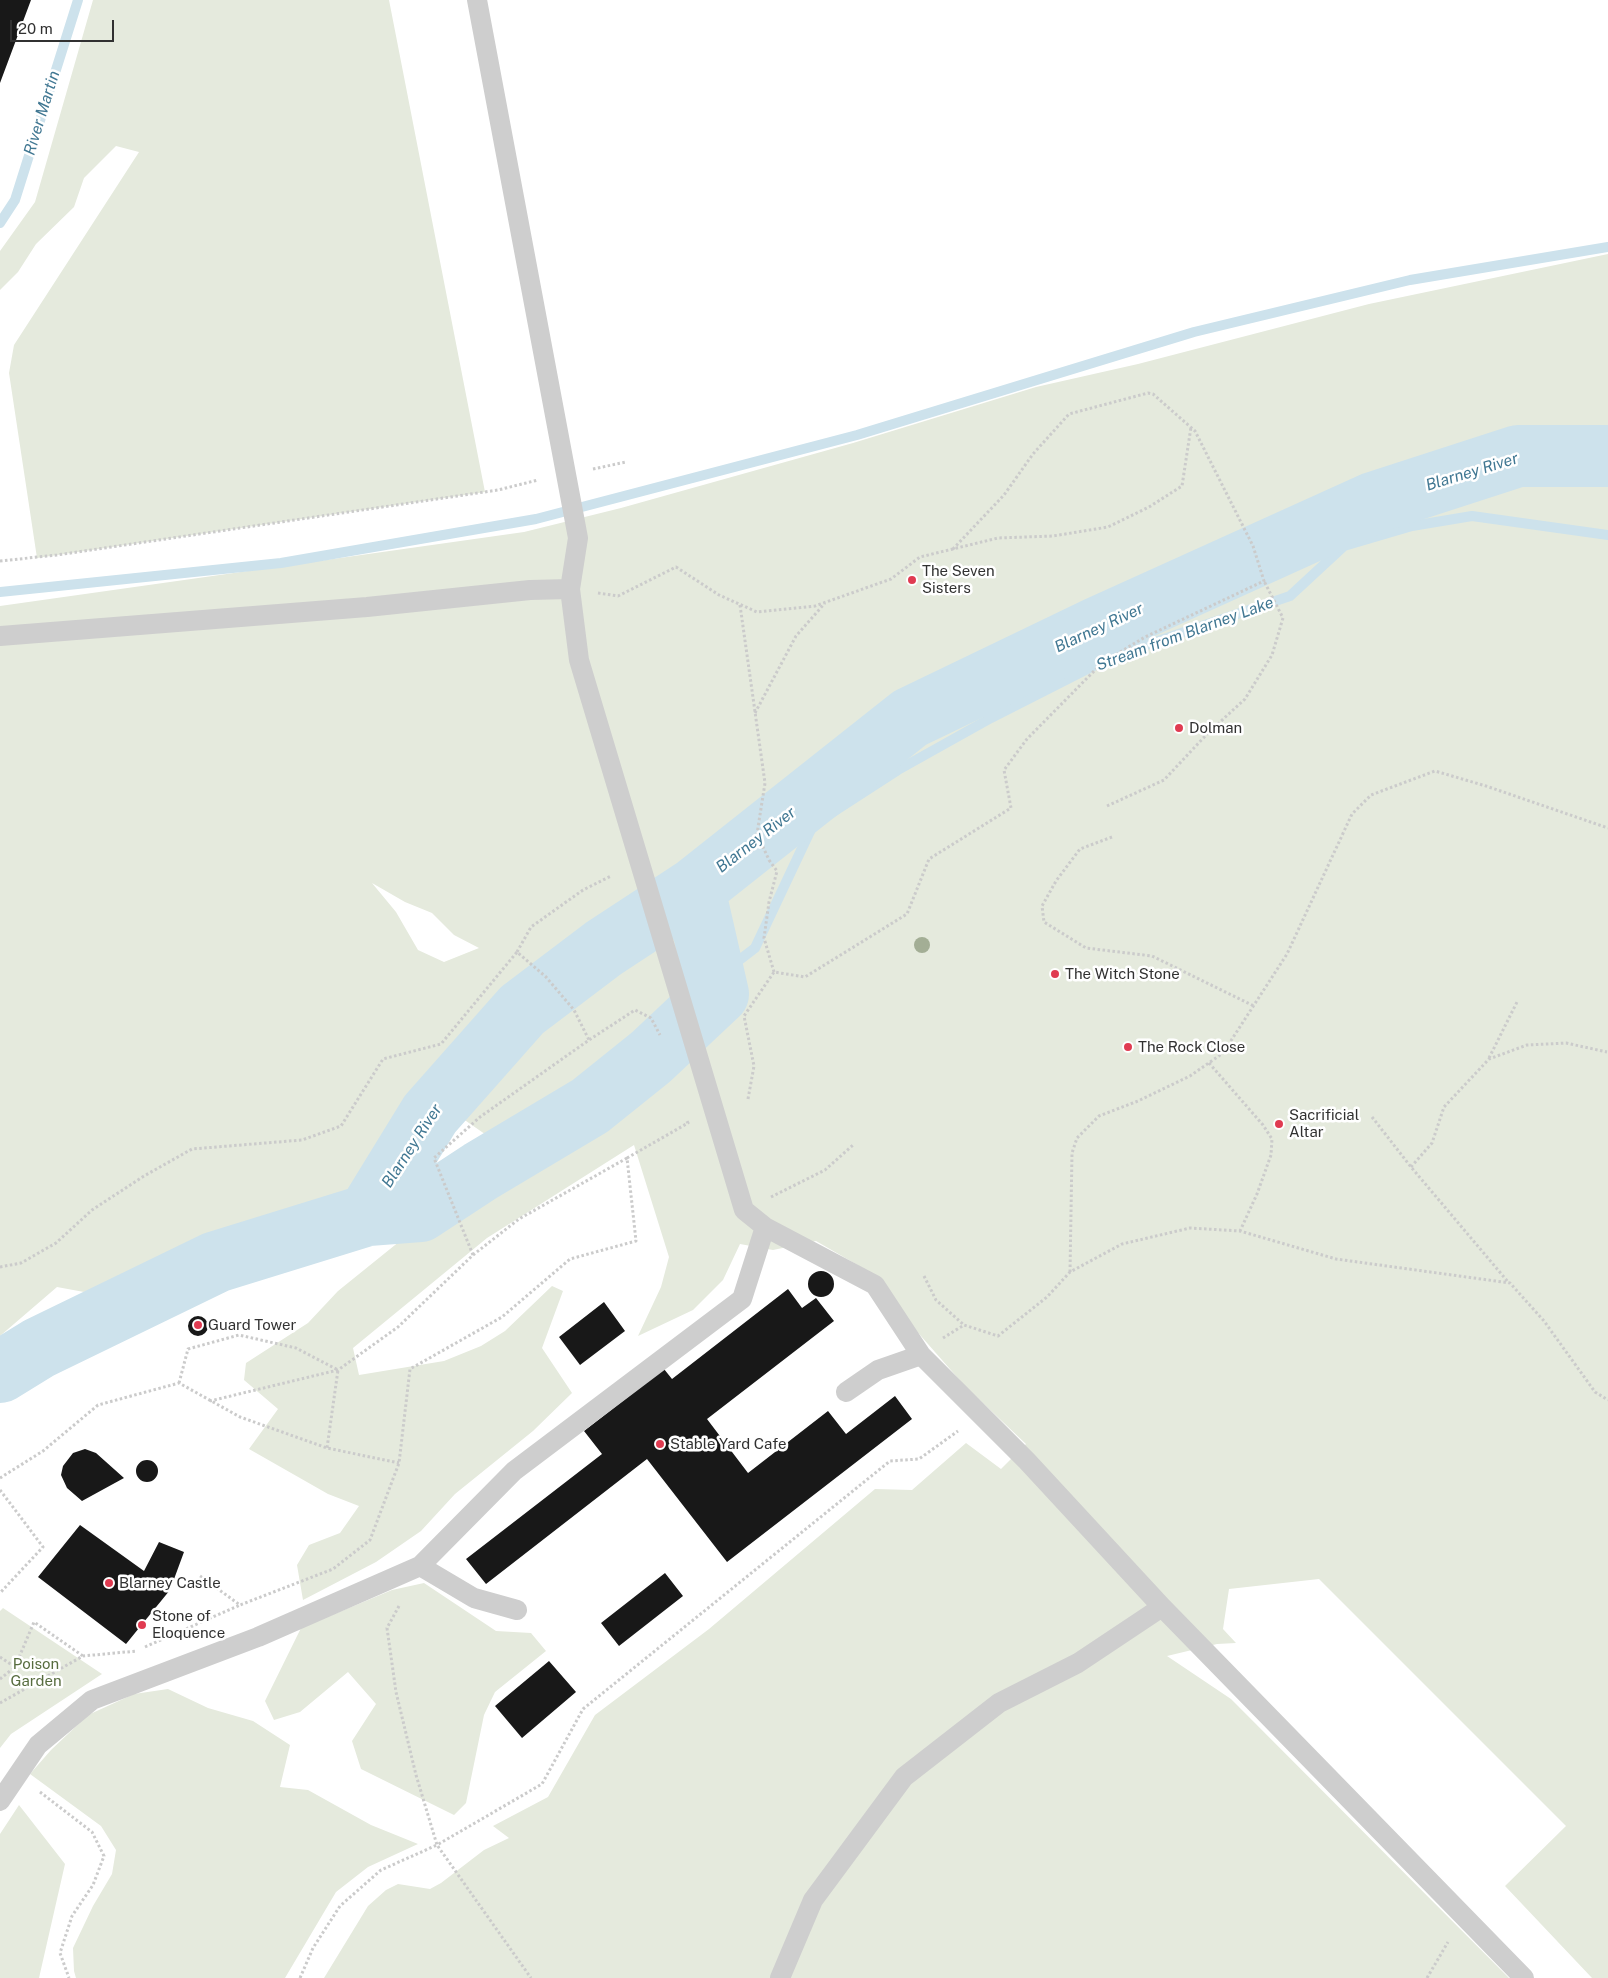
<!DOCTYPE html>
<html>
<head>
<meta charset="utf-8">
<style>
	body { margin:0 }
	#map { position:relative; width:1608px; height:1978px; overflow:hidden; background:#fff; font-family:"Public Sans",sans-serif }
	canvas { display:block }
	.scale { position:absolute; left:10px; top:20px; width:104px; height:22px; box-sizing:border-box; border:2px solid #313131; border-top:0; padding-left:6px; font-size:15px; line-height:18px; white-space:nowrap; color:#313131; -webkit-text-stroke:4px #fff; paint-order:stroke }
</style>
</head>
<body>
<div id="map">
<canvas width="1608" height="1978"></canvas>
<div class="scale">20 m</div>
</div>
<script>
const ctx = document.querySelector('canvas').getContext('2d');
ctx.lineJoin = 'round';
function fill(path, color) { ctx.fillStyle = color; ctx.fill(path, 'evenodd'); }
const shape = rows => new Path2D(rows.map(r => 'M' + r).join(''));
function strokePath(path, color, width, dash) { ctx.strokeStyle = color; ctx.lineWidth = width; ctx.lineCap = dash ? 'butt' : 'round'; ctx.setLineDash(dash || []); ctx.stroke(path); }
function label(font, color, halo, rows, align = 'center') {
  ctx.font = font + ' "Public Sans",sans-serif'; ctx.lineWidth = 5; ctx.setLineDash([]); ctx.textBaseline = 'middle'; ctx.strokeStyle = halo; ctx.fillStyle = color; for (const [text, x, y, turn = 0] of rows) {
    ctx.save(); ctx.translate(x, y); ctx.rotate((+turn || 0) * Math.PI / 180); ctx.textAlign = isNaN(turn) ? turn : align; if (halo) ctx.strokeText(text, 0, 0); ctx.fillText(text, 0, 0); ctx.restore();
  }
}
const green = shape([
	[93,0,389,0,485,492,37,558,9,373,14,345,139,152,116,146,84,178,74,207,36,244,18,272,0,290,0,251,35,202],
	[1608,254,1608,445,1572,444,1517,449,1460,464,1351,507,1268,544,903,717,810,797,757,834,672,888,642,911,592,937,553,968,517,1003,430,1094,402,1133,361,1201,349,1207,330,1204,313,1218,269,1226,187,1251,125,1281,84,1292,57,1287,0,1336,0,606,524,532,621,508,853,443,1036,387,1138,364,1369,304],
	[372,883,405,902,432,913,454,935,479,948,444,962,418,950,396,912],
	[1520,459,1608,461,1608,1978,1592,1978,1505,1886,1566,1826,1319,1579,1229,1589,1223,1629,1236,1643,1217,1644,1167,1656,1231,1699,1509,1978,324,1978,368,1906,386,1890,398,1884,430,1889,441,1883,484,1850,509,1838,493,1826,548,1797,595,1715,709,1629,875,1489,912,1490,966,1443,1001,1469,1026,1444,964,1385,913,1327,873,1274,816,1241,773,1250,740,1244,723,1280,693,1310,638,1336,661,1287,669,1257,634,1145,487,1238,353,1348,359,1375,444,1361,481,1346,505,1331,552,1286,563,1291,542,1348,572,1393,533,1431,455,1494,421,1531,376,1562,303,1600,297,1565,309,1545,340,1533,359,1506,328,1494,249,1449,278,1409,244,1380,246,1363,308,1323,338,1291,426,1220,661,1068,638,1054,582,1094,526,1130,492,1139,456,1114,504,1055,609,959,739,875,808,815,908,740,1129,626,1251,572,1270,559],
	[424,1583,496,1631,531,1633,546,1651,495,1692,484,1715,466,1803,454,1815,361,1769,352,1741,376,1704,348,1672,300,1712,274,1720,265,1701,301,1628,392,1590],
	[3,1608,102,1674,11,1734,0,1748,0,1611],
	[168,1689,208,1708,253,1721,290,1745,280,1787,308,1790,371,1825,418,1844,368,1867,336,1892,285,1978,76,1978,74,1971,73,1948,93,1906,112,1874,116,1850,101,1826,30,1774,51,1750,88,1715,134,1694],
	[19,1805,65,1864,39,1978,0,1978,0,1834]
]);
const stream = shape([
	[0,223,15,200,78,0],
	[0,592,281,563,536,519,857,435,1194,332,1410,280,1608,247],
	[716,978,755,948,813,825,898,770,991,718,1111,657,1290,596,1344,546,1412,526,1472,516,1608,535]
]);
const river = shape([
	[368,1215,420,1211,481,1171,590,1106,651,1057,718,994,694,889],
	[0,1372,39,1348,216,1262,368,1215,430,1114,522,1010,604,948,694,889,910,718,1099,627,1373,503,1518,456,1608,456]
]);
const building = shape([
	[0,0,31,0,0,83],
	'808 1284a13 13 0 1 1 26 0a13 13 0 1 1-26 0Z',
	[788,1289,802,1308,816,1298,834,1321,707,1419,748,1473,828,1411,846,1434,895,1396,912,1419,727,1562,647,1459,486,1584,466,1559,602,1454,584,1431,664,1369,672,1379],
	[604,1302,625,1331,580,1365,559,1337],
	'188 1326a10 10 0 1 1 20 0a10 10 0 1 1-20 0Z',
	[85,1449,96,1453,124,1478,82,1501,67,1488,61,1475,63,1466,73,1453],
	'136 1471a11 11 0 1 1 22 0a11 11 0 1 1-22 0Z',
	[80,1525,144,1571,159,1542,184,1552,170,1590,126,1644,38,1577],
	[665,1573,683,1596,619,1646,601,1623],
	[549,1661,576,1692,522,1738,495,1706]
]);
const path = shape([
	[593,469,626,462],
	[0,561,57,555,498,490,538,480],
	[598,593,618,596,676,567,719,595,757,612,815,606,891,579,920,557,998,538,1053,536,1108,527,1149,507,1182,486,1191,427],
	[740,605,765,783,757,834,769,860,777,871,769,902,764,938,774,972],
	[755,713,796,636,825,603],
	[1107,806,1164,780,1208,733,1245,699,1272,655,1283,618,1264,581],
	[1112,837,1080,849,1056,881,1042,906,1044,922,1086,948,1152,956,1254,1006],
	[517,952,531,927,583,890,611,876],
	[1489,1058,1518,1000],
	[1209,1063,1263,1125,1272,1139,1271,1155,1257,1194,1240,1231],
	[748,1099,754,1066,744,1016,774,972,805,977,907,914,929,859,1011,808,1004,770,1027,739,1102,663,1145,637,1264,581,1253,546,1195,431,1153,394,1148,393,1069,414,1033,454,1004,495,952,550],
	[1372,1117,1411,1167,1509,1283],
	[627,1158,688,1123,687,1121],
	[1411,1167,1432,1143,1444,1107,1489,1059,1527,1045,1566,1043,1607,1052],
	[771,1197,825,1170,853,1145],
	[473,1255,434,1158,480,1117,589,1040,635,1010,651,1018,660,1035],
	[0,1267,21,1263,56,1243,92,1210,144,1176,192,1149,302,1140,341,1126,383,1059,441,1044,517,952,546,977,574,1010,589,1040],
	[1070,1272,1072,1153,1077,1138,1099,1116,1138,1101,1190,1076,1223,1053,1287,954,1352,814,1371,795,1435,771,1486,786,1608,828],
	[924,1276,936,1300,964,1325],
	[943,1338,964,1325,998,1336,1047,1297,1070,1272,1122,1244,1190,1228,1240,1231,1336,1259,1510,1283,1544,1321,1595,1392,1608,1400],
	[179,1383,188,1349,239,1335,296,1348,338,1370,327,1448],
	[0,1478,43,1451,98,1405,179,1383,240,1417,327,1448,399,1463],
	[0,1490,43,1547,0,1593],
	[200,1576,240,1605,333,1569,370,1540,399,1463,410,1369,502,1317,570,1259,636,1241,627,1158,519,1219,473,1255,398,1327,338,1370,210,1401],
	[399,1606,387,1628,396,1692,416,1775,437,1845,542,1784,583,1709,890,1461,919,1459,958,1431],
	[145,1647,240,1605],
	[0,1657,15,1667],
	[0,1679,15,1667,34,1622,83,1656],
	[0,1703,83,1656,137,1651],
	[40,1792,92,1832,104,1856,93,1885,72,1916,60,1953,69,1978],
	[300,1978,313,1948,340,1906,381,1870,437,1845,531,1978],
	[1427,1978,1448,1942]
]);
const service = shape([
	[477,0,578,538,570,589,579,660,744,1210,765,1227,875,1285,921,1355,1027,1461,1162,1607,1078,1663,999,1703,904,1777,813,1900,780,1978],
	[0,636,367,607,530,590,570,589],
	[846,1392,878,1370,921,1355],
	[420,1566,474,1598,517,1610],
	[1162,1607,1524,1978],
	[0,1801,38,1745,92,1700,258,1637,420,1566,514,1471,742,1299,765,1227]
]);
const trees = [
	[922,945]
];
const markers = [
	[912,580,5,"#e03b51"],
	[1179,728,5,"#e03b51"],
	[1055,974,5,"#e03b51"],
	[1128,1047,5,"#e03b51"],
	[1279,1124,5,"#e03b51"],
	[198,1325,5,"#e03b51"],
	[660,1444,5,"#e03b51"],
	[109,1583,5,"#e03b51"],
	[142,1625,5,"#e03b51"]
];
const poiNames = [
	["The Seven",922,571],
	["Sisters",922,588],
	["Dolman",1189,728],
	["The Witch Stone",1065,974],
	["The Rock Close",1138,1047],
	["Sacrificial",1289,1115],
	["Altar",1289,1132],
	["Guard Tower",208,1325],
	["Stable Yard Cafe",670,1444],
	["Blarney Castle",119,1583],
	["Stone of",152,1616],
	["Eloquence",152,1633]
];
const parkNames = [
	["Poison",36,1664],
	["Garden",36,1681]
];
const waterNames = [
	["River Martin",42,113,-73],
	["Blarney River",1472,472,-17],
	["Blarney River",1099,628,-25],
	["Stream from Blarney Lake",1185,634,-20],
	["Blarney River",756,840,-38],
	["Blarney River",412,1146,-57]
];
fill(green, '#e5eadd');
strokePath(stream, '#cde2ec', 10);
strokePath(river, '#cde2ec', 62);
fill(building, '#181818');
strokePath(path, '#cbcbcb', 3, [2.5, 2.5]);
strokePath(service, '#cecece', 20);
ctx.fillStyle = '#a3ae95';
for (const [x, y] of trees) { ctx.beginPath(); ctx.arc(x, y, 8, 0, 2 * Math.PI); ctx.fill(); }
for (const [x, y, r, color] of markers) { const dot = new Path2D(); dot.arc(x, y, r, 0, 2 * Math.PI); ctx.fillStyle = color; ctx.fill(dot); strokePath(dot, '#fff', 2); }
label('15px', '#313131', '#fff', poiNames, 'left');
label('15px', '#576c3f', '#fff', parkNames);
label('italic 16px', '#407792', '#fff', waterNames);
</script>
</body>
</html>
